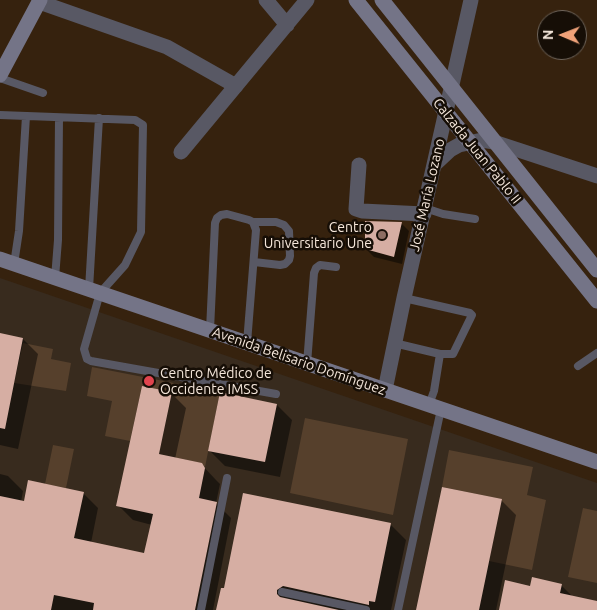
<!DOCTYPE html>
<html>
<head>
<meta charset="utf-8">
<style>
	body { margin:0 }
	#map { position:relative; width:597px; height:610px; overflow:hidden; background:#36220e; font-family:Ubuntu,sans-serif }
	canvas { display:block }
	.north { position:absolute; left:537px; top:10px; width:50px; height:50px; box-sizing:border-box; background:#160e06; border:1px solid #6f655b; border-radius:50%; rotate:271deg; font-size:14px; font-weight:700; line-height:20px; text-align:center; color:#f5e7db }
	.north::after { content:''; display:block; margin:auto; width:18px; height:22px; background:#f0a279; clip-path:polygon(50% 0,100% 100%,50% 72%,0 100%) }
</style>
</head>
<body>
<div id="map">
<canvas width="597" height="610"></canvas>
<div class="north">N</div>
</div>
<script>
const ctx = document.querySelector('canvas').getContext('2d');
ctx.lineJoin = 'round';
function fill(path, color) { ctx.fillStyle = color; ctx.fill(path, 'evenodd'); }
const shape = rows => new Path2D(rows.map(r => 'M' + r).join(''));
function strokePath(path, color, width, dash) { ctx.strokeStyle = color; ctx.lineWidth = width; ctx.lineCap = dash ? 'butt' : 'round'; ctx.setLineDash(dash || []); ctx.stroke(path); }
function label(font, color, halo, rows, align = 'center') {
  ctx.font = font + ' Ubuntu,sans-serif'; ctx.lineWidth = 5; ctx.setLineDash([]); ctx.textBaseline = 'middle'; ctx.strokeStyle = halo; ctx.fillStyle = color; for (const [text, x, y, turn = 0] of rows) {
    ctx.save(); ctx.translate(x, y); ctx.rotate((+turn || 0) * Math.PI / 180); ctx.textAlign = isNaN(turn) ? turn : align; if (halo) ctx.strokeText(text, 0, 0); ctx.fillText(text, 0, 0); ctx.restore();
  }
}
const medical = shape([
	[0,278,597,483,597,610,0,610]
]);
const green = shape([
	[23,343,53,349,51,359,71,363,66,391,14,383],
	[92,367,220,392,205,467,201,463,159,454,172,392,142,386,130,441,105,436,112,401,87,396],
	[305,418,408,439,393,515,290,493],
	[53,445,74,449,66,488,45,484],
	[449,450,533,467,527,495,546,500,532,570,489,561,501,499,442,487],
	[583,508,597,511,597,583,568,577]
]);
const shadow = shape([
	[402,224,409,231,402,264,374,257,366,249],
	[0,335,23,339,38,354,18,449,0,445],
	[172,394,186,408,175,459,201,464,216,480,220,484,216,503,231,518,213,610,0,610,0,474,8,476,23,491,21,502,83,493,98,508,91,543,145,555,152,525,133,520,118,505],
	[277,405,292,420,280,477,225,466,210,451],
	[501,500,516,515,496,610,417,610],
	[391,525,406,540,391,610,218,610],
	[561,585,573,597,597,602,597,610,500,610,531,587]
]);
const building = shape([
	[365,221,402,222,394,257,365,249],
	[0,333,23,338,5,429,0,428],
	[142,386,172,392,159,454,202,463,205,468,199,498,217,502,195,610,93,610,94,603,54,595,51,610,0,610,0,496,24,501,28,480,84,492,74,538,144,553,153,514,116,506],
	[220,392,277,404,265,462,208,451],
	[442,487,502,499,479,610,416,610],
	[243,493,391,523,375,602,369,601,369,605,283,586,277,590,277,594,280,597,339,610,216,610,221,588,224,588],
	[532,577,562,584,560,593,597,601,597,610,499,610,505,580,530,586]
]);
const lane = shape([
	[0,78,43,93],
	[0,115,135,120,143,125,141,232,125,265,100,293,84,349,87,359,91,361,276,394],
	[425,208,443,214,475,219],
	[253,222,276,222,284,225,289,231,290,256,289,260,285,264,280,265,254,262],
	[14,264,19,231,26,116],
	[55,278,58,240,59,118],
	[89,289,99,118],
	[210,330,215,223,217,218,221,215,227,214,249,220,253,222,256,230,247,343],
	[394,343,440,354,453,354,472,315,470,313,404,298],
	[307,364,314,273,316,268,320,265,336,267],
	[578,366,597,353],
	[429,405,434,391,440,354],
	[282,592,366,610],
	[201,610,227,478],
	[398,610,441,409]
]);
const street = shape([
	[266,0,287,25],
	[39,2,167,47,236,86],
	[181,152,307,0],
	[435,164,450,150,459,145,482,140,494,142,597,176],
	[359,165,356,209,362,211,424,214],
	[385,390,404,298,471,0]
]);
const secondary = shape([
	[356,0,597,301],
	[382,0,597,270],
	[0,75,40,0],
	[0,259,597,462]
]);
const markers = [
	[382,235,5,"#8d6e63"],
	[149,381,6,"#e0444e"]
];
const streetNames = [
	["Calzada Juan Pablo II",477,151,51],
	["José María Lozano",427,195,-77],
	["Avenida Belisario Domínguez",299,361,19]
];
const poiNames = [
	["Centro",372,227],
	["Universitario Une",372,243],
	["Centro Médico de",160,373,"left"],
	["Occidente IMSS",160,389,"left"]
];
fill(medical, '#382b1e');
fill(green, '#56402c');
fill(shadow, '#0007');
fill(building, '#d6aea3');
strokePath(lane, '#585864', 8);
strokePath(street, '#585864', 15);
strokePath(secondary, '#747487', 15);
for (const [x, y, r, color] of markers) { const dot = new Path2D(); dot.arc(x, y, r, 0, 2 * Math.PI); ctx.fillStyle = color; ctx.fill(dot); strokePath(dot, '#160e06', 2); }
label('14px', '#f5e7db', '#160e06', streetNames);
label('14px', '#f5e7db', '#160e06', poiNames, 'right');
</script>
</body>
</html>
